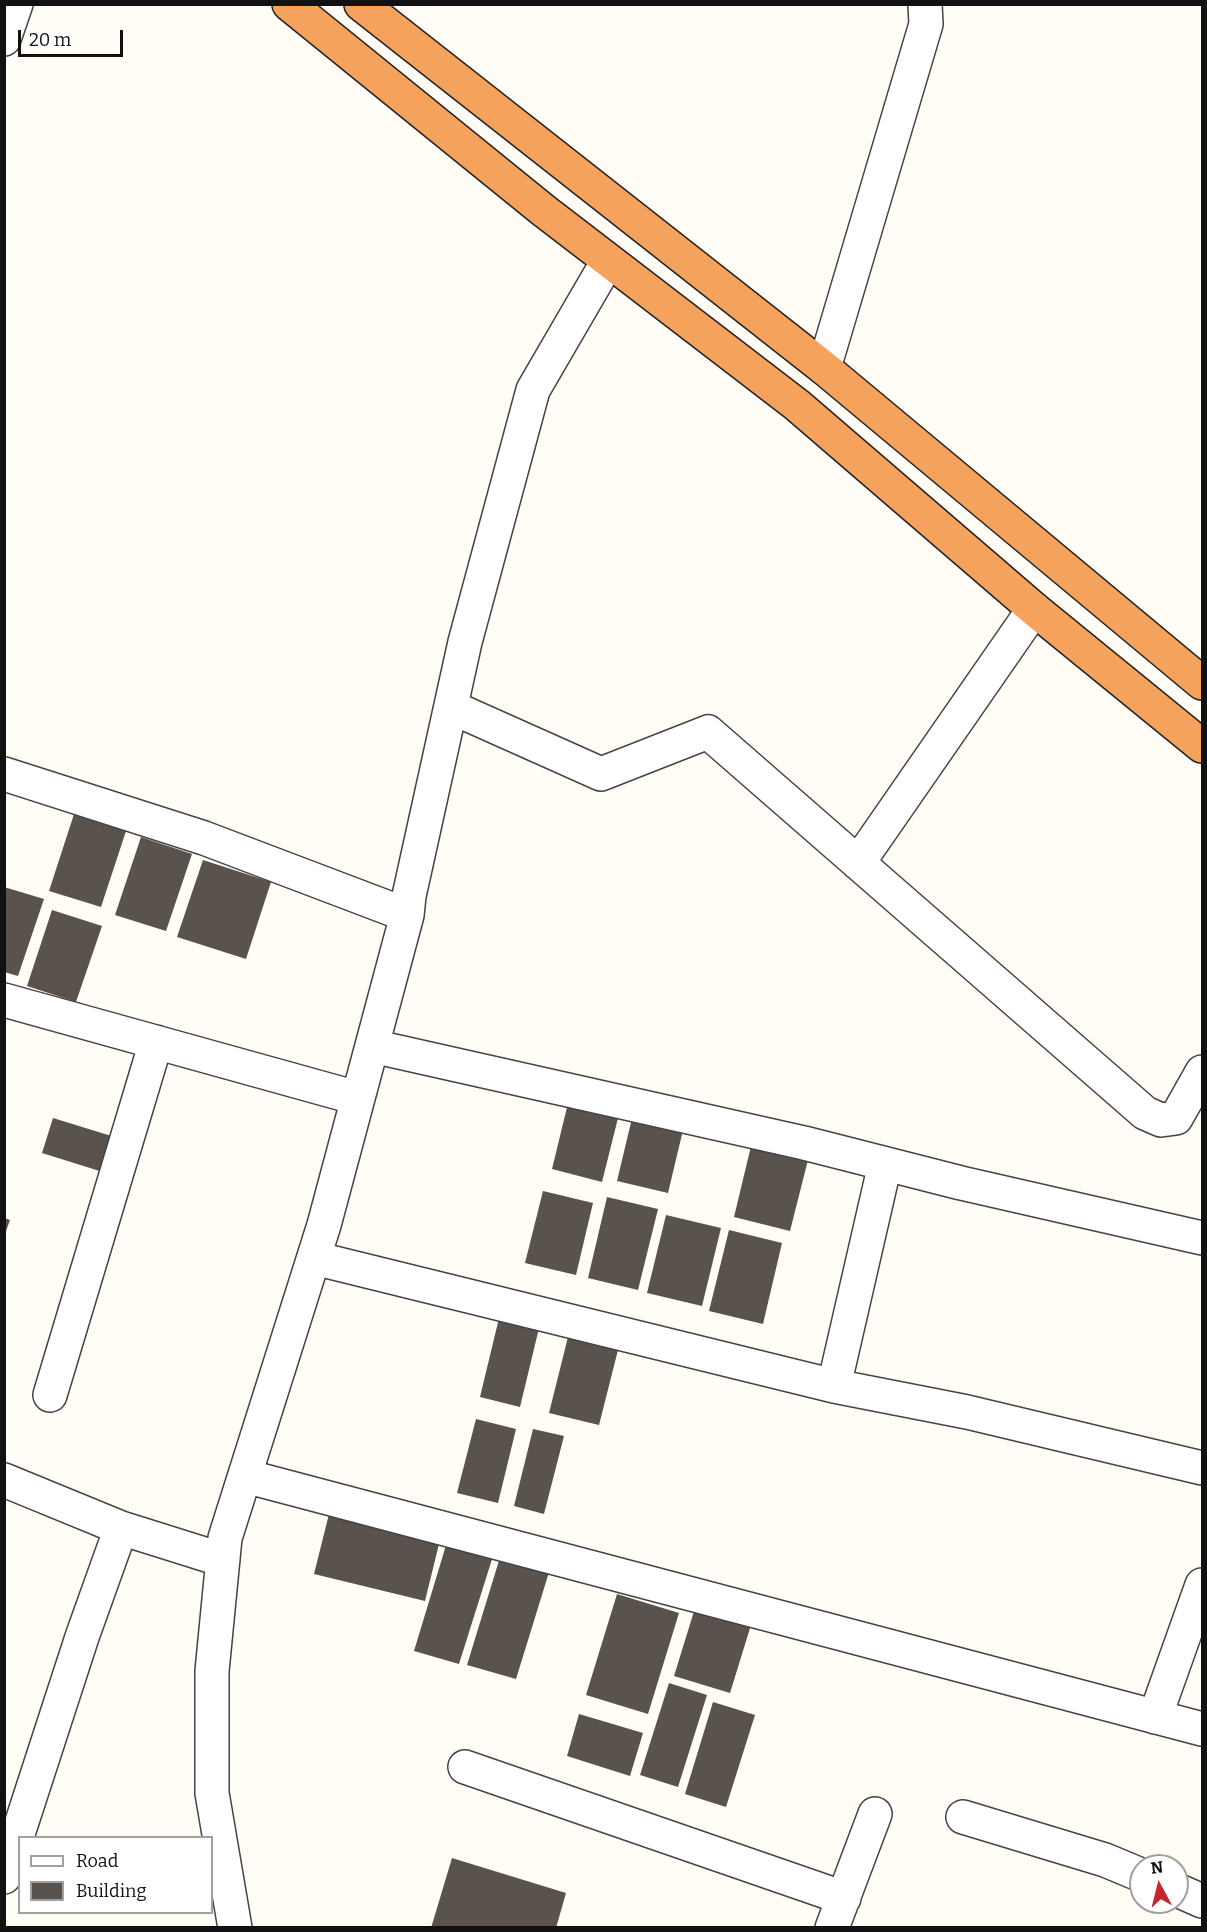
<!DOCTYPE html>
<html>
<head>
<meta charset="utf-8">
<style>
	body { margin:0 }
	#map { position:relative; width:1207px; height:1932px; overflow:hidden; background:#fffdf5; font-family:Bitter,serif }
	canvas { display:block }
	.frame { position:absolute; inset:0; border:6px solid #111; pointer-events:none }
	.legend { position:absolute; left:18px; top:1836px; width:195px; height:78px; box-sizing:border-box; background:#fff; border:2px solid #a0a0a0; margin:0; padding:8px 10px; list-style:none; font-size:18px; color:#111 }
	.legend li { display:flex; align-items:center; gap:12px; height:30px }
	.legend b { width:30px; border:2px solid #a0a0a0 }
	.north { position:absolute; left:1129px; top:1854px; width:60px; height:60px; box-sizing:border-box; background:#fff; border:2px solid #a0a0a0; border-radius:50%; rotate:353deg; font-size:16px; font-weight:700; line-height:24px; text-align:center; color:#111 }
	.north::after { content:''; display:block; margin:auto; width:21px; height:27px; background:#c4262e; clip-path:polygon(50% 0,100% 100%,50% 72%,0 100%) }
	.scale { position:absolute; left:18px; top:30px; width:105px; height:27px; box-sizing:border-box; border:3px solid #111; border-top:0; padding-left:8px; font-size:18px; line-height:21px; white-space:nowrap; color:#111; -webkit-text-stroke:4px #fff; paint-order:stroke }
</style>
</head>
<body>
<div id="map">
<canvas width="1207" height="1932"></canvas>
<div class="frame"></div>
<ul class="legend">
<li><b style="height:8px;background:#fff"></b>Road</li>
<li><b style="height:16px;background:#5a524d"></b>Building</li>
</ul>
<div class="north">N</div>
<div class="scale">20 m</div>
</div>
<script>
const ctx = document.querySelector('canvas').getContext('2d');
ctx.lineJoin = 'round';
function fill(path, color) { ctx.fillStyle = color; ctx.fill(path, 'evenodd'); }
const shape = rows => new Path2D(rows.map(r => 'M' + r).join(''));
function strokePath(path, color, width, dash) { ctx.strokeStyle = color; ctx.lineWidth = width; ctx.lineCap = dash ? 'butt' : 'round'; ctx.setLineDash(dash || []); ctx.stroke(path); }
const building = shape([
	[75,811,127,828,101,907,49,891],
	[141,837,192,854,166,931,115,915],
	[203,860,271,882,246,959,177,937],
	[4,887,44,899,18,976,4,972],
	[52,910,102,926,76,1002,27,986],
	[569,1099,620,1110,602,1182,552,1169],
	[633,1114,684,1126,668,1193,617,1181],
	[53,1118,118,1138,106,1173,42,1153],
	[752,1142,809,1156,790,1231,734,1217],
	[543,1191,593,1203,576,1275,525,1263],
	[607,1197,658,1209,638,1290,588,1278],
	[666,1215,721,1228,702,1306,647,1293],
	[4,1218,10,1220,5,1234,4,1234],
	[729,1230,782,1243,763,1324,709,1311],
	[500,1314,540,1324,520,1407,480,1397],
	[568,1337,618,1350,599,1425,549,1413],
	[476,1419,516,1429,498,1503,457,1493],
	[533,1429,564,1436,544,1514,514,1506],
	[329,1514,440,1540,425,1601,314,1574],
	[447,1542,493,1556,459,1664,414,1651],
	[501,1554,550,1569,516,1679,467,1665],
	[617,1594,679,1613,648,1714,586,1695],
	[695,1608,751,1625,730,1693,674,1676],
	[669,1683,707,1695,678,1787,640,1775],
	[713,1702,755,1715,726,1807,685,1794],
	[579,1714,643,1733,630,1776,567,1756],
	[452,1858,566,1893,556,1928,431,1928]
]);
const minor = shape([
	[4,39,16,4],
	[824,368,926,24,925,4],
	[451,707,601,774,708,732,1145,1113,1161,1120,1176,1118,1202,1072],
	[4,774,204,838,407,915],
	[858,863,1034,609],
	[4,1000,357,1098],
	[372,1046,804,1143,961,1183,1202,1238],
	[314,1258,834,1386,967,1412,1202,1468],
	[834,1386,885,1164],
	[50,1395,156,1042],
	[245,1476,1202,1729],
	[4,1480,121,1528,223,1560],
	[1155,1717,1202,1585],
	[465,1767,844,1898],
	[963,1817,1105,1860,1141,1875],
	[4,1877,82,1637,121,1528],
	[1177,1890,1202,1901],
	[235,1928,212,1793,212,1671,225,1538,324,1225,407,915,409,896,465,642,533,390,608,261],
	[832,1928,875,1814]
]);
const highway = shape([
	[289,4,543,210,797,405,1034,609,1202,746],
	[361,4,824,368,1202,683]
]);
fill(building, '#5a524d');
strokePath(minor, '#444', 36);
strokePath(highway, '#222', 36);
strokePath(minor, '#fff', 33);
strokePath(highway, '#f5a25d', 33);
</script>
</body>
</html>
